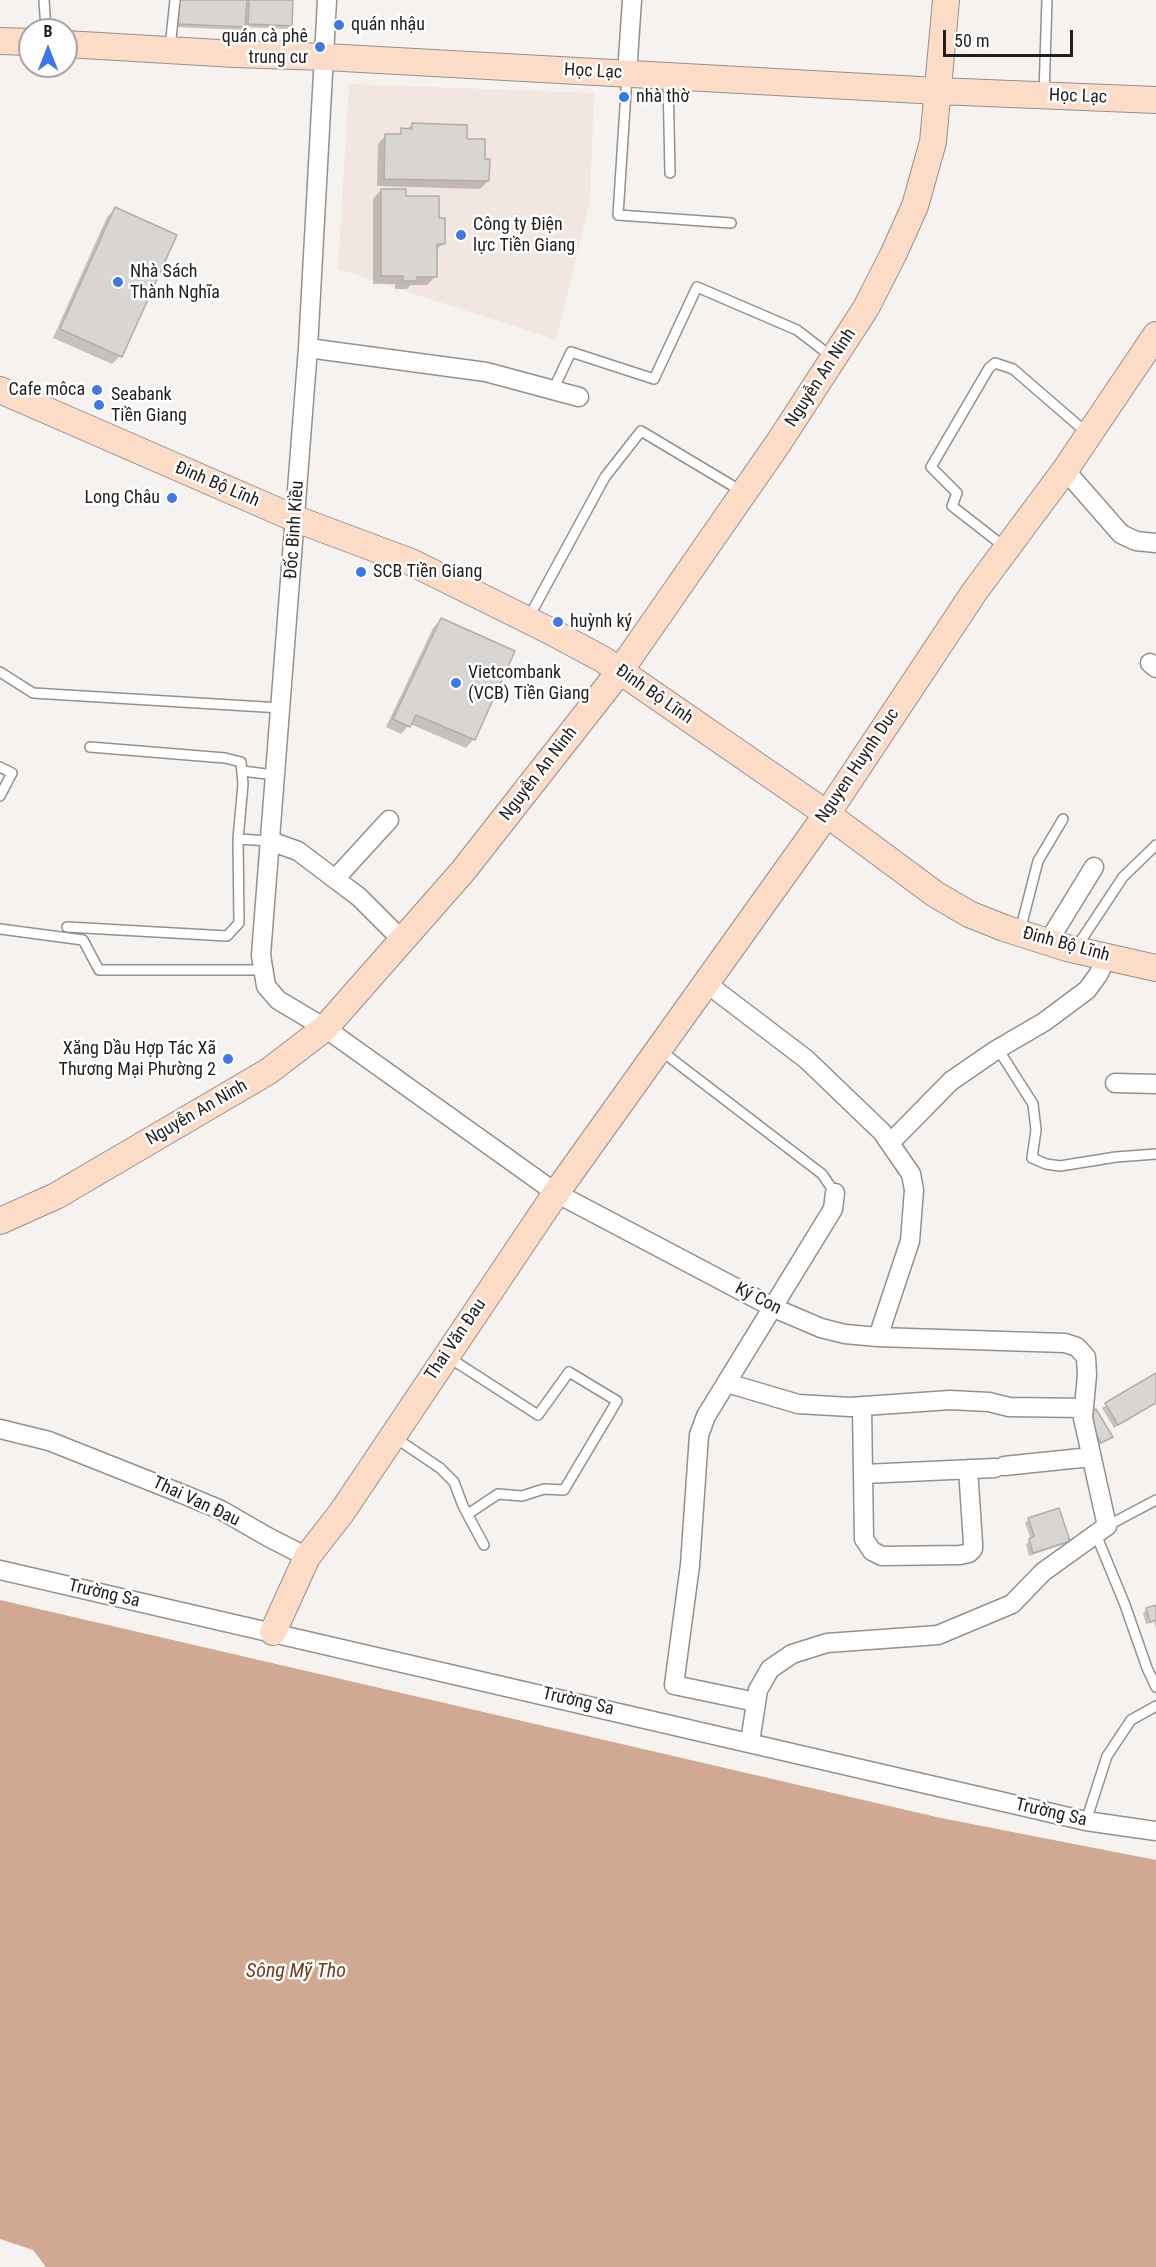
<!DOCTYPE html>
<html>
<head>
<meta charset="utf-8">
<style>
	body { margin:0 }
	#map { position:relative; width:1156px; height:2267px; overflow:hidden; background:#f6f2f0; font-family:"Roboto Condensed",sans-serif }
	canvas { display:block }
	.north { position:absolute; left:18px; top:18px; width:60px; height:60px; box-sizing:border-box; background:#fff; border:2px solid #a6a5a5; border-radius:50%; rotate:0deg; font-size:16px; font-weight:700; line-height:24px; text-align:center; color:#211f1e }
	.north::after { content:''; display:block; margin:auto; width:21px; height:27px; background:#3d78e8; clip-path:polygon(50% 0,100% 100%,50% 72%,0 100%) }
	.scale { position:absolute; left:943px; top:30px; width:130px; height:27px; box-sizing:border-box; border:3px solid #211f1e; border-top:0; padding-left:8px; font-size:18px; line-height:21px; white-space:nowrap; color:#211f1e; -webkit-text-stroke:4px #fff; paint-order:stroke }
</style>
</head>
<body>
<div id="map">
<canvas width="1156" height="2267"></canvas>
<div class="north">B</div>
<div class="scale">50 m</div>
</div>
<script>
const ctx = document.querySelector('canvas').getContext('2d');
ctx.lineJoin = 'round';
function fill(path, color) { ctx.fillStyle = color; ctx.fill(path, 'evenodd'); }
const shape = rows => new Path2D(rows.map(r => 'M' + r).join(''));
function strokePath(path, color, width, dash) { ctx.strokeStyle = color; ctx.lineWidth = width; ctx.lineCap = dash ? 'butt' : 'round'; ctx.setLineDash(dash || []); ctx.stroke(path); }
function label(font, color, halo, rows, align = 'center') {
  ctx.font = font + ' "Roboto Condensed",sans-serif'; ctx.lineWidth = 5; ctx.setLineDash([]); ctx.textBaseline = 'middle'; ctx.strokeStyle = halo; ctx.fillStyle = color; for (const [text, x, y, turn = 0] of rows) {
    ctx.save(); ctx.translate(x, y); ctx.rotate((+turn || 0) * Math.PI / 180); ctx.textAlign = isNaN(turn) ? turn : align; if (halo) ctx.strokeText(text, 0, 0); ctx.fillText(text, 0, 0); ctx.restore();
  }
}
const built = shape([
	[349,84,594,93,590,201,556,340,338,269]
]);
const water = shape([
	[0,1600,941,1818,1156,1860,1156,2267,46,2267,33,2250,0,2239]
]);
const shadow = shape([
	[176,0,292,0,290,25,287,29,243,27,240,30,174,27],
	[412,125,466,140,483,160,488,181,480,189,377,186,378,144,386,135,396,136],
	[381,190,405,197,437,220,443,243,436,251,436,276,427,285,411,285,407,289,395,289,395,284,373,284,373,199],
	[115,209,120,356,112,364,53,338,107,217],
	[442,619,474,739,466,748,410,724,401,734,386,727,433,628],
	[1156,1375,1156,1403,1114,1428,1102,1408],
	[1086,1417,1111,1437,1097,1446],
	[1029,1519,1068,1540,1064,1544,1029,1556,1026,1544,1031,1539,1025,1523],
	[1156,1607,1156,1628,1154,1622,1146,1624,1143,1613,1147,1609]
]);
const building = shape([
	[179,0,247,0,245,27,178,24,179,0],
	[249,0,293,0,292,26,248,24,249,0],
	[412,123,467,125,467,139,485,139,485,159,490,159,489,181,384,179,385,134,401,134,401,128,412,129,412,123],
	[381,189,406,189,406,196,439,196,439,218,445,218,445,244,437,244,437,277,417,277,417,281,403,281,403,276,381,276,381,189],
	[115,207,177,235,122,357,60,329,115,207],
	[441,618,515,651,475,740,416,715,410,727,393,719,441,618],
	[1156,1373,1156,1403,1118,1425,1105,1403,1156,1373],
	[1096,1409,1113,1437,1101,1443,1085,1415,1096,1409],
	[1059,1508,1070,1541,1033,1553,1029,1539,1034,1536,1028,1518,1059,1508],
	[1156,1605,1156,1620,1150,1622,1146,1608,1156,1605]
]);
const lane = shape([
	[44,0,46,30],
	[170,48,175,0],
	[627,76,618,215,731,223],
	[668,78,670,173],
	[1044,94,1047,0],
	[553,390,571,352,654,379,697,287,797,330,832,357],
	[1006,548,952,506,957,493,931,467,989,368,995,363,1013,369,1087,433],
	[529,617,605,477,641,431,743,492],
	[0,672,33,693,281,708],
	[0,767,12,773,0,796],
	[242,771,275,775],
	[238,839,270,841],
	[67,927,227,936,239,923,238,839,243,784,241,762,225,758,90,747],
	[0,929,83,940,99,970,264,970],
	[1020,931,1038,861,1063,819],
	[1076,948,1123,877,1156,845],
	[998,1049,1033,1104,1036,1130,1032,1158,1046,1164,1060,1166,1116,1157,1156,1154],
	[660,1050,822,1174,835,1193],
	[448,1357,538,1415,569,1372,617,1401,564,1490,544,1489,522,1496,498,1494,468,1514],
	[394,1437,440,1468,454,1482,463,1506,484,1545],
	[1107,1526,1156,1500],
	[1095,1532,1125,1605,1147,1668,1156,1687],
	[1086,1821,1107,1756,1131,1720,1156,1706]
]);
const street = shape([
	[327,0,308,348,261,955,266,986,278,1000,325,1028,556,1193,774,1308,821,1328,845,1334,878,1337,1065,1343,1077,1347,1086,1357,1087,1375,1083,1418,1107,1526,1043,1572,1012,1604,938,1635,827,1643,792,1654,770,1669,758,1690,750,1742],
	[627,74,632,0],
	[308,348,486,372,579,397],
	[1065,470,1121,534,1136,541,1156,543],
	[1150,663,1156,668],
	[270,841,298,851,335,879,359,897,402,940],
	[335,879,389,820],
	[1048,942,1094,867],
	[706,983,806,1059,882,1132,911,1174,914,1190,910,1241,878,1337],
	[1115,1083,1156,1084],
	[890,1143,951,1081,996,1050,1044,1022,1087,990,1098,975,1107,957],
	[727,1383,798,1404,850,1407,950,1400,989,1402,1009,1407,1084,1408],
	[862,1407,864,1539,872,1551,882,1556,960,1555,969,1553,973,1549,973,1543,968,1469],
	[0,1429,49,1441,185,1495,221,1510,268,1537,307,1557],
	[1004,1466,1091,1457],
	[864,1474,995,1468],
	[0,1570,1086,1821,1156,1831],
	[756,1702,674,1685,690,1565,699,1435,706,1416,833,1209,835,1193]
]);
const secondary = shape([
	[0,41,30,42],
	[66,44,235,54,325,57,938,91,1156,100],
	[0,390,296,519,411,562,550,631,604,660,827,814,935,894,969,914,1004,928,1067,948,1156,968],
	[0,1221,56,1196,269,1071,325,1028,463,871,620,671,779,442,866,308,893,255,915,206,933,142,946,0],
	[273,1632,307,1557,342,1512,556,1193,827,814,975,591,1065,470,1156,335]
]);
const markers = [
	[339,25,6,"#3d78e8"],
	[320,47,6,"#3d78e8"],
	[624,97,6,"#3d78e8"],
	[461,235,6,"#3d78e8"],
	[118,282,6,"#3d78e8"],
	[97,390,6,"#3d78e8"],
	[99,405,6,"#3d78e8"],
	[172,498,6,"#3d78e8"],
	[361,572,6,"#3d78e8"],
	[558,622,6,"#3d78e8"],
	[456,683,6,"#3d78e8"],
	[228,1059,6,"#3d78e8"]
];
const poiNames = [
	["quán nhậu",351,25],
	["quán cà phê",308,37,"right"],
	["trung cư",308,58,"right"],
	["nhà thờ",636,97],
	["Công ty Điện",473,225],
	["lực Tiền Giang",473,246],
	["Nhà Sách",130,272],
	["Thành Nghĩa",130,293],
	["Cafe môca",85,390,"right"],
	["Seabank",111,395],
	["Tiền Giang",111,416],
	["Long Châu",160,498,"right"],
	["SCB Tiền Giang",373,572],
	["huỳnh ký",570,622],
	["Vietcombank",468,673],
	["(VCB) Tiền Giang",468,694],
	["Xăng Dầu Hợp Tác Xã",216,1049,"right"],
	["Thương Mại Phường 2",216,1070,"right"]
];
const streetNames = [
	["Học Lạc",593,72,3],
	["Học Lạc",1078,97,2],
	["Nguyễn An Ninh",821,378,-57],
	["Đinh Bộ Lĩnh",217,485,23],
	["Đốc Binh Kiều",295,530,-86],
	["Đinh Bộ Lĩnh",654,695,35],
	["Nguyen Huynh Duc",858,766,-56],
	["Nguyễn An Ninh",539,774,-52],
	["Đinh Bộ Lĩnh",1066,945,15],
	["Nguyễn An Ninh",197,1113,-30],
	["Ký Con",758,1299,27],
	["Thai Văn Đau",456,1340,-56],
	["Thai Van Đau",196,1502,25],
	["Trường Sa",104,1594,13],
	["Trường Sa",578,1702,13],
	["Trường Sa",1051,1813,13]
];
const waterNames = [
	["Sông Mỹ Tho",296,1972]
];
fill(built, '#f2e7e0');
fill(water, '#d1a992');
fill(shadow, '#0003');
fill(building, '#d8d5d2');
strokePath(building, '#b1adab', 1.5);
strokePath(lane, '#94908e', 12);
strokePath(street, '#94908e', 21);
strokePath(secondary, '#94908e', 28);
strokePath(lane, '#fff', 9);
strokePath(street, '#fff', 18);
strokePath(secondary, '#fddcc7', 26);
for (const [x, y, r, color] of markers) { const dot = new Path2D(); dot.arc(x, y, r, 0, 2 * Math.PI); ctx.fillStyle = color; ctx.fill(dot); strokePath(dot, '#fff', 2); }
label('18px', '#211f1e', '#fff', poiNames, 'left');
label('18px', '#211f1e', '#fff', streetNames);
label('italic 20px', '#6f3b18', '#fff', waterNames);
</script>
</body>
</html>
